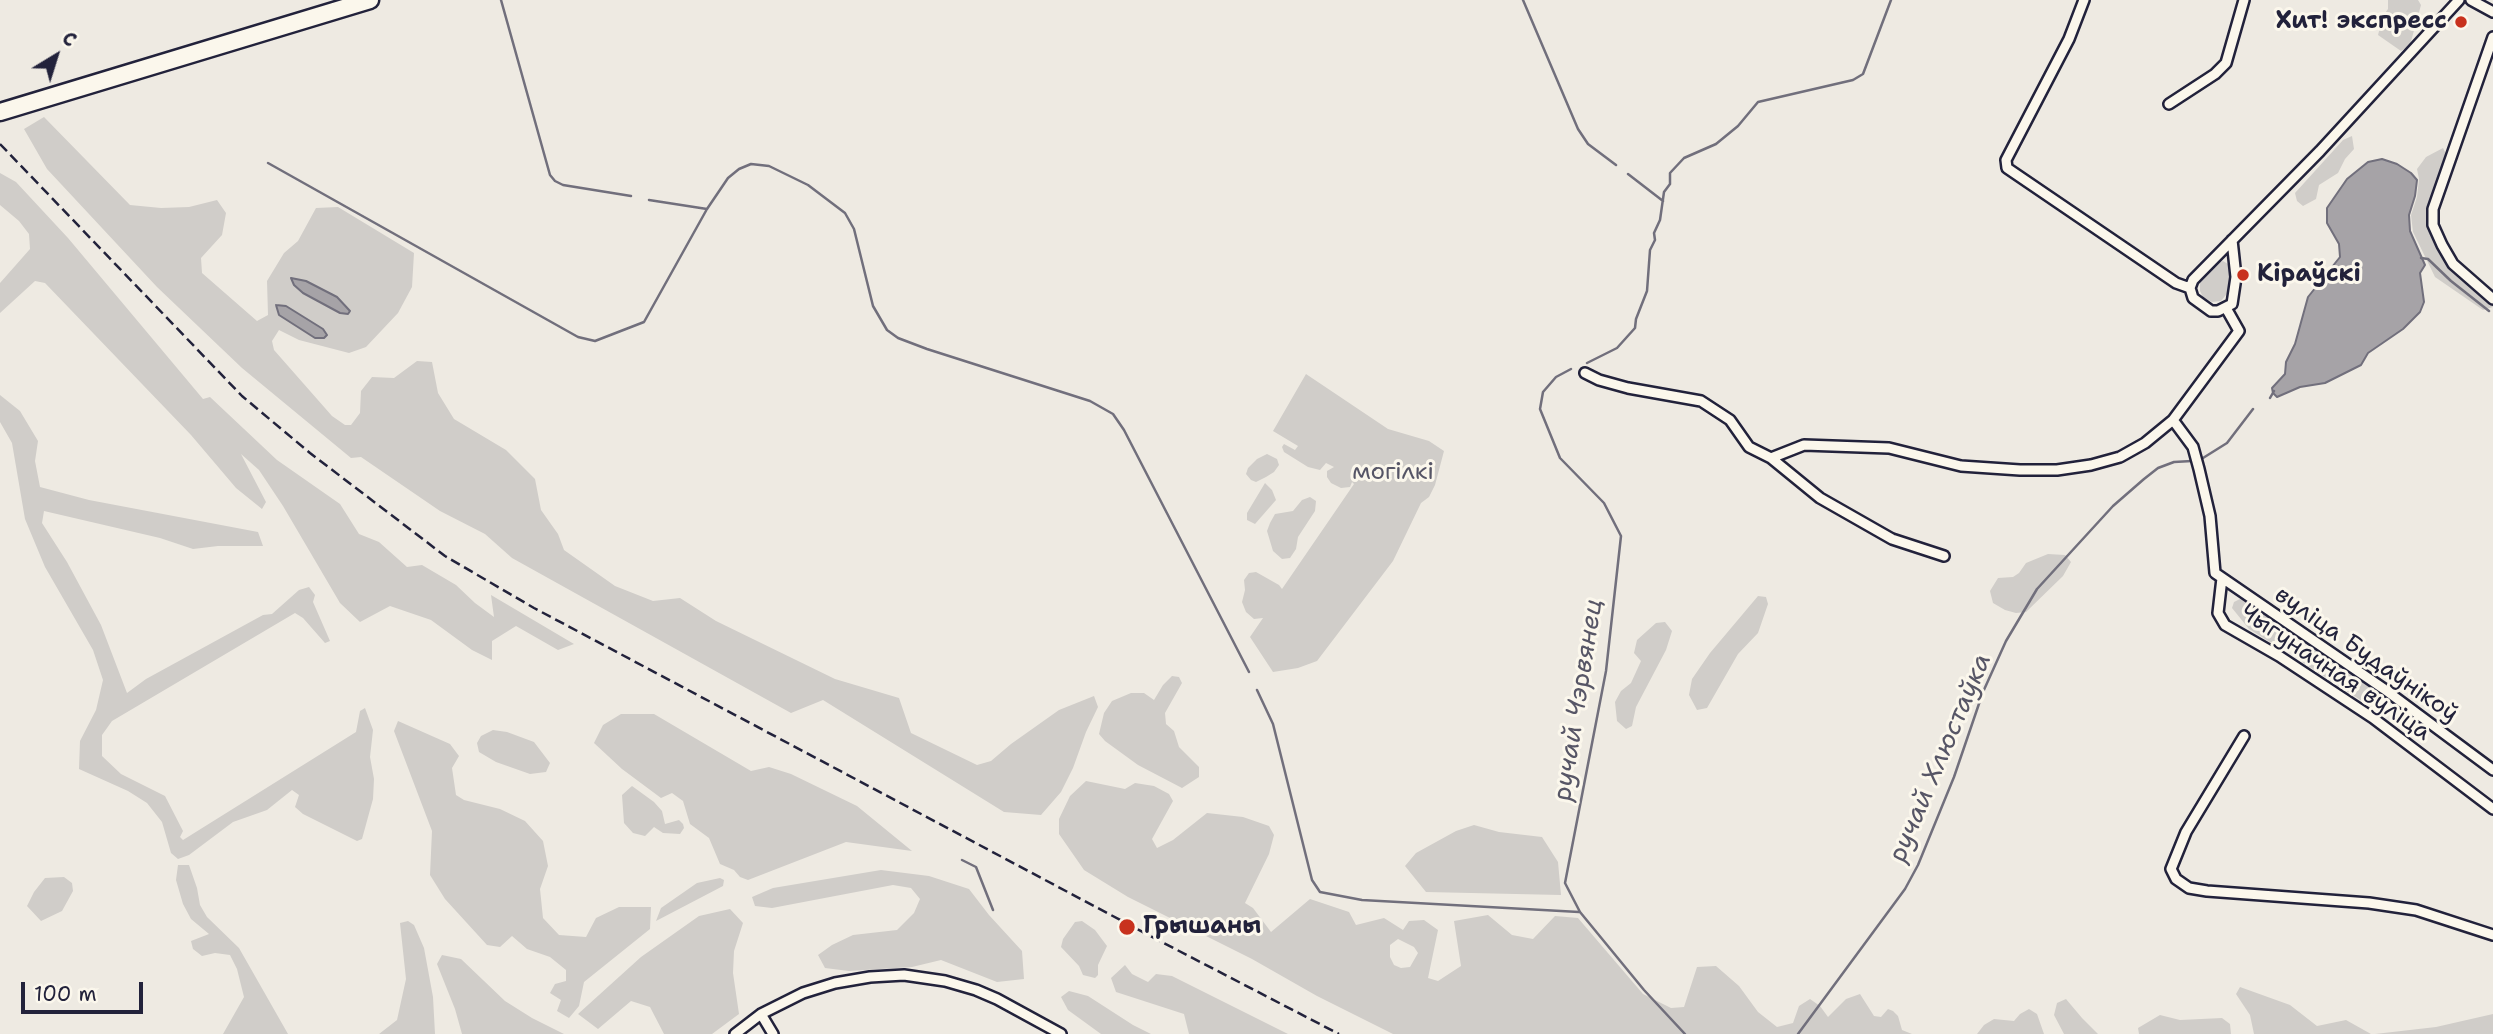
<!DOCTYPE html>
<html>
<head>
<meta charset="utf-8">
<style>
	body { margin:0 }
	#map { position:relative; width:2493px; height:1034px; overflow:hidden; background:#eeeae2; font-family:"Shantell Sans",sans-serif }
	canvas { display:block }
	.north { position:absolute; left:21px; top:21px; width:70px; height:70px; -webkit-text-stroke:5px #fbf7ec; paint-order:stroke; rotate:38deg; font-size:19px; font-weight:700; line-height:28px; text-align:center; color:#22223b }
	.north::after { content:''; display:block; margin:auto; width:24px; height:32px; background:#22223b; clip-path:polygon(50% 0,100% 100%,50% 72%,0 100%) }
	.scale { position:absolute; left:21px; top:982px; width:122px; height:32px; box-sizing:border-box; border:4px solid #22223b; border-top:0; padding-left:9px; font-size:21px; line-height:24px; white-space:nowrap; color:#22223b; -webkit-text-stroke:5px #fbf7ec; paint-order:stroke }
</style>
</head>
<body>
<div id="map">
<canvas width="2493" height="1034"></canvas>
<div class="north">С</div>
<div class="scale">100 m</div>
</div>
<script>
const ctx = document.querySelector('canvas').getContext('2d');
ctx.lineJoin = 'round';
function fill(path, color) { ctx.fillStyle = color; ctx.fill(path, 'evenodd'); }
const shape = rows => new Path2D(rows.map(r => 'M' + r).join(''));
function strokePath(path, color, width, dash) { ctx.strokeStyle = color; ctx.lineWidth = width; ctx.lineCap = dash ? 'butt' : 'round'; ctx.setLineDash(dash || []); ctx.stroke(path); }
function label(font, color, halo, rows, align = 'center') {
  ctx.font = font + ' "Shantell Sans",sans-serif'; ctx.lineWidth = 6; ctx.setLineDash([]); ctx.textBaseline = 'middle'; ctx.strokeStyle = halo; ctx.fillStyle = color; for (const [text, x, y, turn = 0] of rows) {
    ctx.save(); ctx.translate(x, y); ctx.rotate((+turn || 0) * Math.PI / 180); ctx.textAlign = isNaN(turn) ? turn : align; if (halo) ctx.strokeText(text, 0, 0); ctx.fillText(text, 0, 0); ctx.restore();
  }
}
const green = shape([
	[2388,0,2418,0,2421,5,2410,45,2401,51,2378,35,2383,16,2388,9],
	[44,117,130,205,161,208,189,207,217,200,226,213,222,235,201,258,202,273,257,321,268,315,267,281,284,253,298,241,316,208,338,207,414,253,412,287,398,313,366,347,349,353,299,340,279,330,272,341,274,350,332,416,345,425,351,425,360,413,361,391,372,377,394,378,417,361,432,362,438,393,454,419,506,450,535,479,541,510,558,534,564,550,615,586,653,601,680,598,716,621,835,679,899,698,911,733,977,765,991,761,1011,744,1059,710,1094,696,1098,707,1086,732,1073,768,1061,792,1041,815,1004,812,823,700,791,713,512,558,485,534,440,511,361,457,351,458,242,368,157,287,47,169,24,129],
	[2352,136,2354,149,2345,159,2338,173,2319,185,2316,199,2303,206,2297,201,2295,193,2343,140],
	[2443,148,2447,156,2430,208,2440,246,2492,301,2493,307,2483,310,2435,277,2413,232,2411,215,2417,197,2419,179,2417,169,2426,157],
	[0,173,16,182,68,238,203,399,210,397,277,460,340,504,359,534,379,542,407,567,422,565,456,585,475,603,494,617,491,595,574,644,558,650,516,626,492,641,492,660,472,650,431,620,390,606,360,622,340,603,283,506,259,470,241,454,266,502,262,509,236,488,191,435,45,283,35,281,0,313,0,283,30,249,29,234,19,221,0,205],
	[2223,261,2228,264,2231,272,2230,290,2221,301,2212,302,2203,297,2200,291,2200,282,2214,264],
	[1306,374,1388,429,1429,441,1444,451,1435,485,1429,497,1421,503,1393,561,1317,661,1298,668,1273,672,1250,637,1263,618,1254,619,1246,612,1242,602,1245,590,1244,580,1249,573,1256,572,1279,585,1282,589,1354,484,1352,482,1350,487,1341,488,1331,483,1327,477,1327,471,1334,467,1326,463,1320,470,1308,467,1284,452,1282,447,1284,444,1295,450,1298,446,1273,431],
	[0,395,20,411,38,441,35,461,40,487,89,500,258,532,263,546,218,546,193,549,160,538,44,511,42,523,67,562,101,625,127,693,146,679,263,615,272,614,299,590,309,587,315,595,313,602,330,641,325,643,303,618,295,613,112,721,102,735,102,756,121,774,165,796,183,831,180,837,183,840,356,732,360,711,365,708,373,730,370,757,374,779,373,799,362,839,357,841,303,814,295,807,299,795,292,790,267,810,233,822,189,855,178,859,171,853,162,822,147,803,128,791,79,769,80,741,96,710,103,680,93,650,45,567,25,519,12,443,0,422],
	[1267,454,1277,459,1279,465,1274,472,1266,477,1256,482,1251,480,1246,474,1248,468,1257,459],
	[1265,483,1272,490,1276,500,1255,524,1247,520,1247,513],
	[1310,497,1316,501,1315,511,1298,537,1296,549,1290,558,1282,559,1273,551,1267,531,1270,523,1275,514,1293,511,1302,500],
	[2048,554,2065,555,2071,562,2063,576,2026,612,2016,613,2005,610,1993,603,1990,591,1998,578,2013,577,2019,573,2026,563],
	[1758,596,1766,597,1768,604,1758,633,1738,654,1707,708,1697,710,1689,695,1692,679,1710,653],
	[2240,599,2255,604,2282,621,2279,641,2273,644,2249,629,2232,608,2234,602],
	[1665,622,1672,631,1666,650,1636,707,1632,726,1626,729,1617,721,1615,702,1621,691,1631,683,1641,661,1634,653,1637,640,1656,623],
	[2316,649,2374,690,2372,701,2365,703,2302,662,2301,650],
	[1172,676,1179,677,1182,683,1165,713,1166,724,1174,731,1179,747,1199,767,1199,777,1182,788,1138,765,1105,741,1099,734,1104,713,1112,701,1131,693,1144,693,1154,700,1163,685],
	[621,714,654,714,751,771,769,767,791,774,857,806,912,851,846,842,748,880,740,877,734,870,720,864,709,838,690,824,683,801,672,793,661,798,622,769,594,743,603,725],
	[398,721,450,744,459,756,452,768,456,795,464,800,500,809,525,821,543,841,548,866,540,889,543,918,559,935,586,937,596,918,619,907,651,907,650,929,584,982,579,1006,569,1018,557,1011,561,1000,550,993,555,984,566,981,566,970,550,957,527,949,512,936,500,947,487,945,445,899,430,875,432,831,394,731],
	[493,730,507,732,534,742,550,763,546,772,530,774,496,762,479,752,477,743,481,736],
	[1086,781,1125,789,1135,783,1154,786,1169,794,1173,801,1152,839,1157,848,1173,840,1207,813,1243,817,1269,826,1274,835,1269,854,1245,903,1253,908,1271,932,1310,899,1349,912,1356,925,1384,918,1403,930,1409,921,1424,920,1438,930,1428,978,1438,981,1461,966,1454,921,1488,915,1512,935,1533,939,1555,916,1578,918,1643,994,1671,1008,1684,1007,1697,967,1716,966,1739,986,1758,1012,1777,1027,1793,1023,1799,1006,1810,999,1820,1006,1828,1017,1846,999,1860,994,1874,1016,1881,1017,1888,1009,1893,1011,1898,1016,1902,1030,1912,1034,1393,1034,1317,996,1252,959,1128,897,1084,870,1059,834,1059,819,1070,796],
	[1398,939,1414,947,1418,953,1410,967,1401,968,1394,965,1390,957,1390,945],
	[632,786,654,802,662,811,665,824,679,820,683,824,684,828,680,834,663,833,654,827,645,836,633,833,624,823,622,795],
	[1474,825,1499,832,1542,837,1558,862,1561,895,1426,892,1405,866,1416,853,1456,831],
	[178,865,189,865,197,888,200,905,207,917,239,948,288,1034,223,1034,244,997,237,969,230,955,215,953,202,956,193,949,191,941,209,934,191,919,183,904,176,880],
	[881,870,929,876,969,889,989,915,1022,951,1024,979,997,982,941,960,912,967,849,971,825,968,818,955,832,945,853,935,897,930,914,913,920,899,911,888,893,885,772,908,755,906,752,897,773,888],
	[64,877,72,883,73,891,62,911,41,921,27,906,34,892,45,878],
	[720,878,724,880,723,886,656,921,661,908,697,883],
	[730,909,743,923,734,951,733,973,739,1014,712,1034,664,1034,650,1007,631,1001,598,1029,578,1014,641,957,699,916],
	[408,921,414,925,424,948,433,997,435,1034,379,1034,397,1020,406,979,400,923],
	[1082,921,1095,930,1107,946,1098,965,1098,975,1095,978,1083,975,1079,966,1061,947,1063,939,1075,922],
	[442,955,461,959,505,1001,532,1018,564,1034,462,1034,455,1009,437,964],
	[1125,965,1132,974,1148,982,1156,974,1172,976,1288,1034,1189,1034,1184,1014,1116,992,1111,978],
	[2240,987,2290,1005,2317,1026,2346,1020,2371,1034,2254,1034,2250,1015,2236,994],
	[1069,991,1088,996,1133,1025,1151,1034,1101,1034,1068,1010,1061,997],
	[2066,999,2082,1018,2098,1034,2064,1034,2054,1015,2057,1003],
	[2029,1009,2037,1014,2044,1034,1977,1034,1984,1025,1994,1019,2014,1021,2020,1014],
	[2493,1014,2493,1034,2375,1034,2436,1027],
	[2160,1015,2180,1020,2222,1018,2230,1024,2231,1034,2139,1034,2138,1028]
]);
const water = shape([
	[2382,159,2397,164,2411,173,2417,180,2415,196,2409,215,2410,231,2425,265,2420,273,2424,302,2420,312,2403,329,2368,353,2361,365,2325,383,2300,387,2277,397,2273,393,2272,388,2285,374,2286,362,2295,344,2308,297,2340,257,2339,244,2327,223,2327,208,2347,179,2368,162,2382,159],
	[291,278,306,281,337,297,350,311,348,314,340,313,303,293,294,285,291,278],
	[276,305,286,306,323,329,327,335,324,338,315,338,279,315,276,305]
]);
const stream = shape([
	[501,0,550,175,555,181,563,185,631,196],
	[1523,0,1578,129,1588,144,1616,165],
	[268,163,578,337,595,341,644,322,707,209,728,178,739,169,751,164,769,166,808,185,845,213,854,229,873,306,887,330,898,338,927,349,1090,401,1113,414,1124,430,1249,672],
	[1628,174,1663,201],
	[649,200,707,209],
	[2421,258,2428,259,2451,281,2489,311],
	[1587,363,1617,348,1635,328,1636,319,1647,291,1650,250,1655,240,1654,233,1660,220,1664,192,1670,184,1670,173,1684,158,1716,144,1738,126,1758,102,1853,80,1863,74,1891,0],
	[1571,369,1556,377,1543,392,1540,409,1560,458,1604,503,1621,536,1606,671,1565,883,1580,912,1644,990,1685,1034],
	[2270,398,2274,391],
	[2203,458,2227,443,2253,409],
	[1257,690,1273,724,1312,880,1320,892,1362,900,1579,912],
	[962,860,976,867,993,910],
	[1798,1034,1905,889,1918,865,1954,777,1983,692,2006,641,2037,589,2113,506,2144,479,2158,468,2174,462,2192,461]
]);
const minor = shape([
	[2084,0,2069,39,2006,160,2007,168,2176,283,2190,288],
	[2471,0,2493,12],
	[2493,37,2433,209,2433,225,2442,245,2453,264,2493,299],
	[2169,104,2215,74,2226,63,2244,0],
	[2232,240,2236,277,2232,304,2218,311,2211,311,2193,298,2190,288,2193,280,2320,151,2459,0],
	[1585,373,1599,380,1628,388,1701,401,1730,420,1749,447,1771,458,1820,498,1892,539,1944,556],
	[2173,420,2193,447,2199,469,2210,516,2215,573,2384,689,2493,770],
	[1771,458,1804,445,1889,448,1961,466,2020,470,2057,470,2091,465,2120,457,2145,443,2173,420,2239,331,2226,308],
	[2222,578,2218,613,2225,625,2279,656,2373,718,2493,809],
	[2244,736,2186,832,2171,869,2176,879,2189,888,2207,891,2369,903,2416,910,2493,935],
	[761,1014,773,1034],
	[735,1034,761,1014,803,993,835,983,870,977,904,975,945,981,976,990,997,999,1061,1034]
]);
const trunk = shape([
	[0,112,370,0]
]);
const rail = shape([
	[0,144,242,396,310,453,445,556,534,608,1156,939,1339,1034]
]);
const markers = [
	[2461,22,7,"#c8321e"],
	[2243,275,7,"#c8321e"],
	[1127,927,9,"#c8321e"]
];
const poiNames = [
	["Хит! экспресс",2447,22,"right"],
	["Кіраўскі",2257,275],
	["Грышаны",1143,927]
];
const parkNames = [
	["могілкі",1393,473]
];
const streetNames = [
	["вуліца Будаўнікоў",2366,655,35],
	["Чыгуначная вуліца",2335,673,34]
];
const waterNames = [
	["ручай Чэрвянец",1579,700,-81],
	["ручай Хлюстаўка",1941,758,-67]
];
fill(green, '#d0cdc9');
fill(water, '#a6a3a7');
strokePath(water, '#716f7c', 2);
strokePath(stream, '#716f7c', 2.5);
strokePath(minor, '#22223b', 14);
strokePath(trunk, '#22223b', 21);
strokePath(minor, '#fbf7ec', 9);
strokePath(trunk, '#fbf7ec', 16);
strokePath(rail, '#22223b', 2.5, [10, 5]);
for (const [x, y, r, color] of markers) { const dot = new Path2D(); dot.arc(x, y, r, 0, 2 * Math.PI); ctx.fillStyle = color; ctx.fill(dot); strokePath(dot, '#fbf7ec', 2.5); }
label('bold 24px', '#22223b', '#fbf7ec', poiNames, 'left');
label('24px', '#565566', '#fbf7ec', parkNames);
label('24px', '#22223b', '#fbf7ec', streetNames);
label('italic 26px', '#575666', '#fbf7ec', waterNames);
</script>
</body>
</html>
